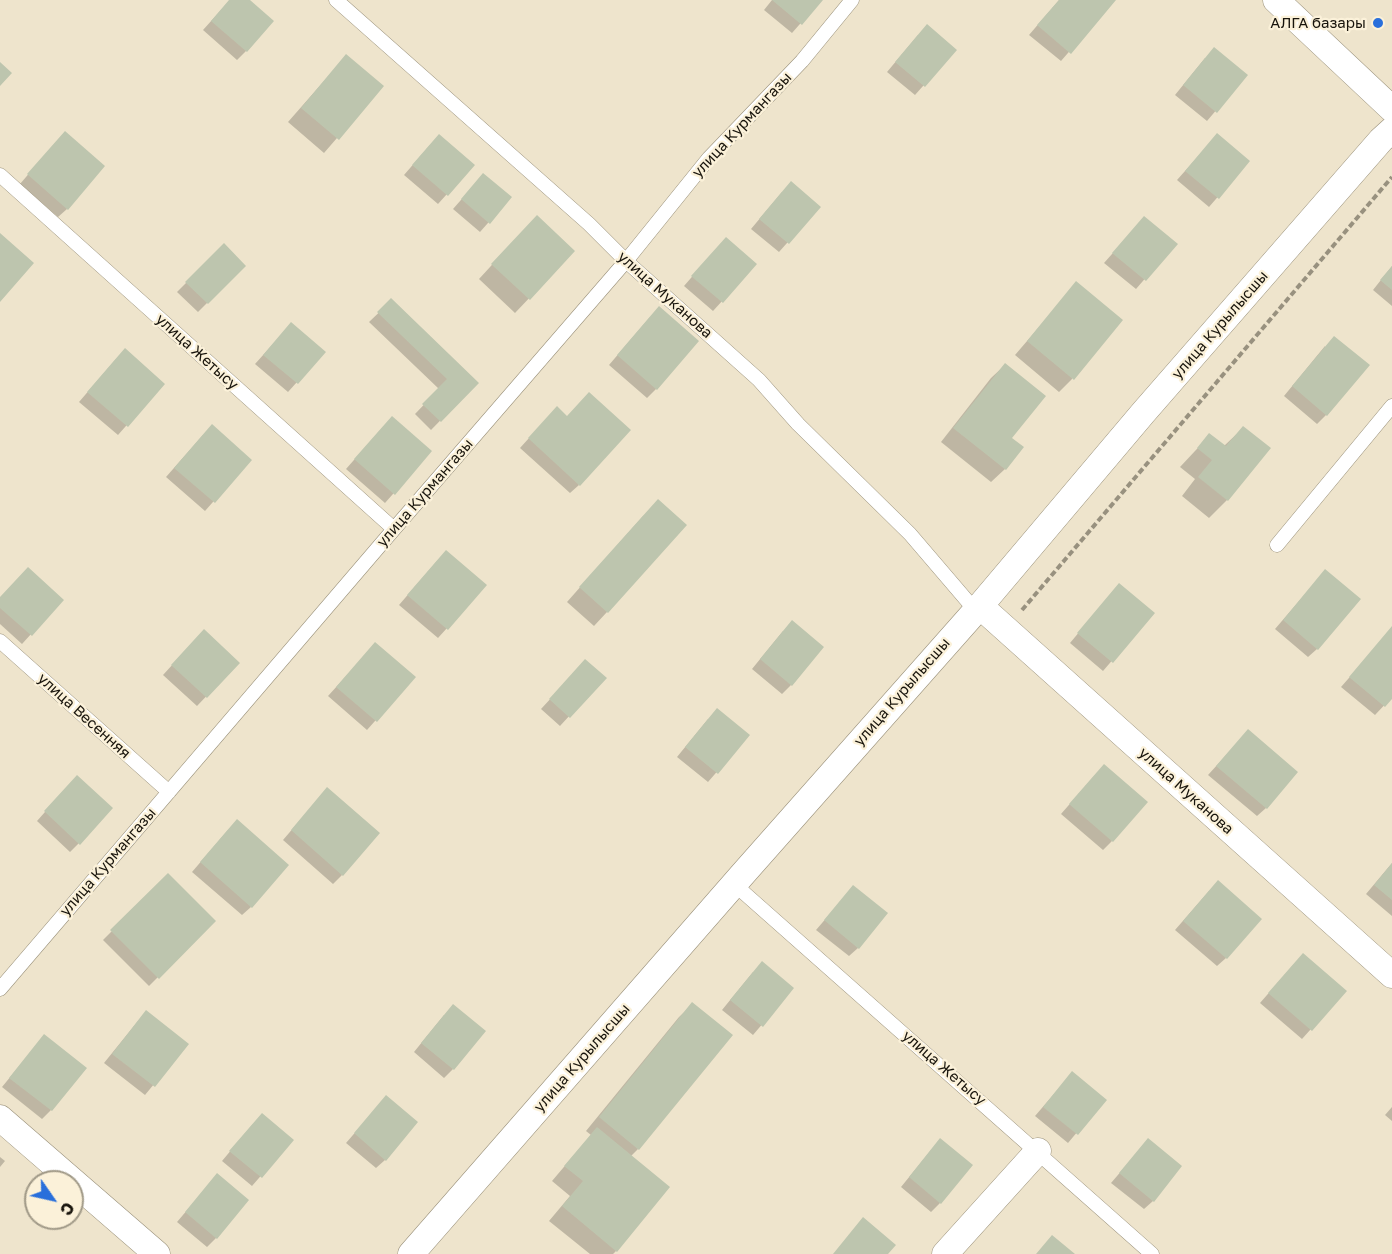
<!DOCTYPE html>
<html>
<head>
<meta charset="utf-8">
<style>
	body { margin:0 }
	#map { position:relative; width:1392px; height:1254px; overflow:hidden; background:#eee4cc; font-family:"Golos Text",sans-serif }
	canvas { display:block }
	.north { position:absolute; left:24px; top:1170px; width:60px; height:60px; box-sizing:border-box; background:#fbf1d9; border:2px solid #a09987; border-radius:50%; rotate:124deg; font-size:16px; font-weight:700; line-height:24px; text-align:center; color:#18140c }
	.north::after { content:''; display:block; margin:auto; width:21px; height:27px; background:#296fdb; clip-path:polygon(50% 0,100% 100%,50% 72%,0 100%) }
</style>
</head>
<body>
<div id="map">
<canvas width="1392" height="1254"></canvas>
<div class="north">С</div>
</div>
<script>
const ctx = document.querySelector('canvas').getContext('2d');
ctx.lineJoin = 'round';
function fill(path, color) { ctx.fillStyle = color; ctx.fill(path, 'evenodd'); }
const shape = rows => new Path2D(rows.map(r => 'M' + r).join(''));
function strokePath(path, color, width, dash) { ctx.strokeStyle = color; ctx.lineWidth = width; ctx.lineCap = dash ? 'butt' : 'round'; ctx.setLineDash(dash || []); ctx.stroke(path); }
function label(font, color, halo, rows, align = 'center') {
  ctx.font = font + ' "Golos Text",sans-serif'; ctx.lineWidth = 4.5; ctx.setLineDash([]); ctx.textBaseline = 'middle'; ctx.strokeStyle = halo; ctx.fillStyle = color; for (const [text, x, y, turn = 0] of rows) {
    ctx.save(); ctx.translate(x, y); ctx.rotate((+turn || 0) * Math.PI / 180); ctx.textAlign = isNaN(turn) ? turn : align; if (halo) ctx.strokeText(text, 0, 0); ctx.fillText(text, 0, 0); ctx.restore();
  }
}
const shadow = shape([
	[230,0,248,0,246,51,237,60,203,30],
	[772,0,821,0,792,33,764,10],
	[1059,0,1114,0,1061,61,1029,35],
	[918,35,955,50,915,95,887,72],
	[346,56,382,86,324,153,288,122],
	[1205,58,1246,75,1207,121,1175,95],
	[1217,135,1248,162,1209,207,1177,180],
	[56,142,67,209,58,217,20,184],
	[430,145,473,165,438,204,404,175],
	[475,184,510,198,480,232,453,209],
	[782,192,819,207,779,252,751,229],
	[1144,218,1175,244,1136,289,1104,263],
	[523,231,573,252,515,313,479,279],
	[224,245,244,266,198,312,177,292],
	[717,248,755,265,713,311,684,286],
	[1392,266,1392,306,1373,290],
	[1077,283,1072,379,1059,392,1015,355],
	[391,301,477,383,431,430,415,414,439,389,369,322],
	[650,317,656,389,647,398,609,365],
	[291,324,324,352,288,392,255,364],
	[1325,346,1326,415,1317,424,1284,396],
	[116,359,163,384,118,435,79,402],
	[1005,365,1010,438,1005,469,991,482,941,442,991,378],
	[548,417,579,485,570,493,520,448],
	[383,427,430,452,385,503,346,469],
	[1243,428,1269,448,1227,500,1209,518,1182,496,1195,479,1180,467,1210,435,1224,446],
	[203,435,250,460,205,511,166,477],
	[644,515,607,612,594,626,567,602],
	[437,561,485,586,438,638,399,605],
	[1325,571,1317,649,1308,657,1275,629],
	[1111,594,1153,613,1103,671,1070,643],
	[0,599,62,600,22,644,0,624],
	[1392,629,1392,697,1375,715,1341,687],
	[783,631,791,685,782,694,752,669],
	[195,640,238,663,197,706,163,675],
	[367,653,414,677,367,730,328,696],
	[577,670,604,678,560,726,541,709],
	[708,719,748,736,708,782,677,757],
	[1248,731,1266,808,1257,816,1208,775],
	[1095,775,1112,841,1103,850,1061,814],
	[68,786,79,843,70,852,37,821],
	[319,798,342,875,333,884,283,840],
	[228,830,251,907,242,915,192,872],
	[1392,863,1392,916,1366,894],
	[168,875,214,921,149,986,103,940],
	[853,887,858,948,849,956,816,930],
	[1209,891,1226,958,1217,966,1175,930],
	[1294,964,1345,991,1302,1039,1260,1003],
	[753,972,792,989,753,1035,722,1010],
	[693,1004,638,1149,631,1156,616,1251,613,1254,590,1254,549,1221,570,1196,552,1181,591,1135,586,1131,679,1017],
	[444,1015,453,1069,444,1078,414,1052],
	[138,1021,187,1044,145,1095,104,1063],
	[44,1036,51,1110,42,1119,2,1087],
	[1072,1073,1104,1100,1068,1143,1035,1116],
	[386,1097,385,1160,376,1168,346,1143],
	[1392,1107,1392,1121,1385,1115],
	[253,1124,292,1140,252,1186,222,1161],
	[1148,1140,1153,1201,1144,1209,1111,1183],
	[932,1149,940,1203,931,1212,901,1187],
	[0,1157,5,1161,0,1167],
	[217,1175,216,1238,207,1247,177,1222]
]);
const building = shape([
	[229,0,250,0,274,21,247,52,211,21],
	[772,0,823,0,802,25],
	[1059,0,1116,0,1071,54,1037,25],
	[927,24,957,50,925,87,895,62],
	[1214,47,1248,75,1217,113,1183,85],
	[346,54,384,86,339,140,301,108],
	[0,62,12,73,0,86],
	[65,131,105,166,68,210,27,174],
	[1217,133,1250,161,1219,199,1185,171],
	[439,134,475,165,448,196,412,165],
	[483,173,512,197,490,224,461,199],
	[791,181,821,207,789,244,759,219],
	[537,215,575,251,530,300,491,264],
	[1144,216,1178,244,1146,281,1112,253],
	[0,233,34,263,0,302],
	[726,237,757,264,723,303,691,276],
	[224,243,246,266,208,304,185,282],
	[1392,266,1392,290,1380,280],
	[1076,281,1123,320,1074,380,1027,341],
	[391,298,479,383,441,422,422,404,447,379,377,312],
	[659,306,699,341,657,390,617,355],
	[291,322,326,352,298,384,263,355],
	[1334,336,1370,365,1327,416,1292,386],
	[125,348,165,384,128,427,87,392],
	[1005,363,1046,396,1012,438,1024,447,1006,470,953,428],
	[589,392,631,430,580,486,528,438,557,406,567,416],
	[392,416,432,451,395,495,354,459],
	[212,424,252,460,215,503,174,468],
	[1243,426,1271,448,1228,501,1198,477,1212,460,1197,448,1209,433,1226,446],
	[658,499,687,525,608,613,579,587],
	[446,550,487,585,448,630,407,595],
	[28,567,64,600,32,636,0,608,0,597],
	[1325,569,1361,599,1318,650,1283,620],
	[1119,583,1155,613,1113,663,1077,633],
	[792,620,824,647,792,686,760,659],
	[1392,626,1392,699,1385,707,1349,677],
	[204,629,240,663,207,698,171,665],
	[375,642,416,677,377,722,336,687],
	[585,659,607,678,570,718,549,699],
	[717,708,750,735,718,774,685,747],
	[1248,729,1298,772,1267,809,1216,766],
	[1104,764,1148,802,1113,842,1069,804],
	[77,775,113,808,80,845,44,811],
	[327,787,380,833,343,876,291,830],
	[237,819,289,865,252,908,200,862],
	[1392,863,1392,900,1374,885],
	[168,873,216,921,159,979,110,930],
	[1218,880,1262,919,1227,959,1183,921],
	[853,885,888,913,859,949,824,920],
	[1303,953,1347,991,1312,1031,1268,993],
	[762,961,794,988,763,1027,730,1000],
	[692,1002,733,1035,639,1150,599,1117],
	[453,1004,486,1031,454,1070,421,1043],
	[146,1010,189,1044,155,1087,112,1054],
	[44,1034,87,1068,52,1111,9,1078],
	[1072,1071,1107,1100,1078,1135,1043,1107],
	[386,1095,418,1122,386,1161,354,1133],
	[262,1113,294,1140,262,1178,229,1151],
	[597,1127,670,1187,617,1252,562,1206,583,1181,564,1166],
	[940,1138,973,1165,941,1204,909,1177],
	[1148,1138,1182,1166,1154,1202,1119,1173],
	[217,1173,249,1200,217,1239,185,1212],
	[863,1217,896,1245,888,1254,833,1254],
	[1052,1235,1075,1254,1036,1254]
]);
const path = shape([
	[1022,610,1392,177]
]);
const lane = shape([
	[336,0,589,224,626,261,759,380,798,424,910,534,975,610],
	[0,175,394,529],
	[1277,545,1392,406],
	[0,641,169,792],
	[734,884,1152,1254],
	[0,989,394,529,626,261,709,158,802,61,852,0]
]);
const street = shape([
	[1276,0,1392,109],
	[980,606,1392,975],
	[0,1118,157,1254],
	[411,1254,742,875,980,606,1143,413,1381,140,1392,130],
	[945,1254,1038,1151]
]);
const markers = [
	[1378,23,6,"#296fdb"]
];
const poiNames = [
	["АЛГА базары",1366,23]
];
const streetNames = [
	["улица Курмангазы",742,125,-47],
	["улица Муканова",665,295,42],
	["улица Курылысшы",1220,325,-49],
	["улица Жетысу",197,352,42],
	["улица Курмангазы",425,493,-49],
	["улица Курылысшы",902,692,-49],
	["улица Весенняя",84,716,42],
	["улица Муканова",1186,791,42],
	["улица Курмангазы",108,862,-49],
	["улица Курылысшы",582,1058,-49],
	["улица Жетысу",944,1068,41]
];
fill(shadow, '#0003');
fill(building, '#bdc5ae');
strokePath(lane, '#99907a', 15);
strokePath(street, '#99907a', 27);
strokePath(path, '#98917f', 4, [6, 3]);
strokePath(lane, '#fff', 14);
strokePath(street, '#fff', 26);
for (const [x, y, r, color] of markers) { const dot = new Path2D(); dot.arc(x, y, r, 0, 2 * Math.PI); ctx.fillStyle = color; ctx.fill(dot); strokePath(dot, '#fbf1d9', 2); }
label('15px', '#18140c', '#fbf1d9', poiNames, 'right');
label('15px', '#18140c', '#fbf1d9', streetNames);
</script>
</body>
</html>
